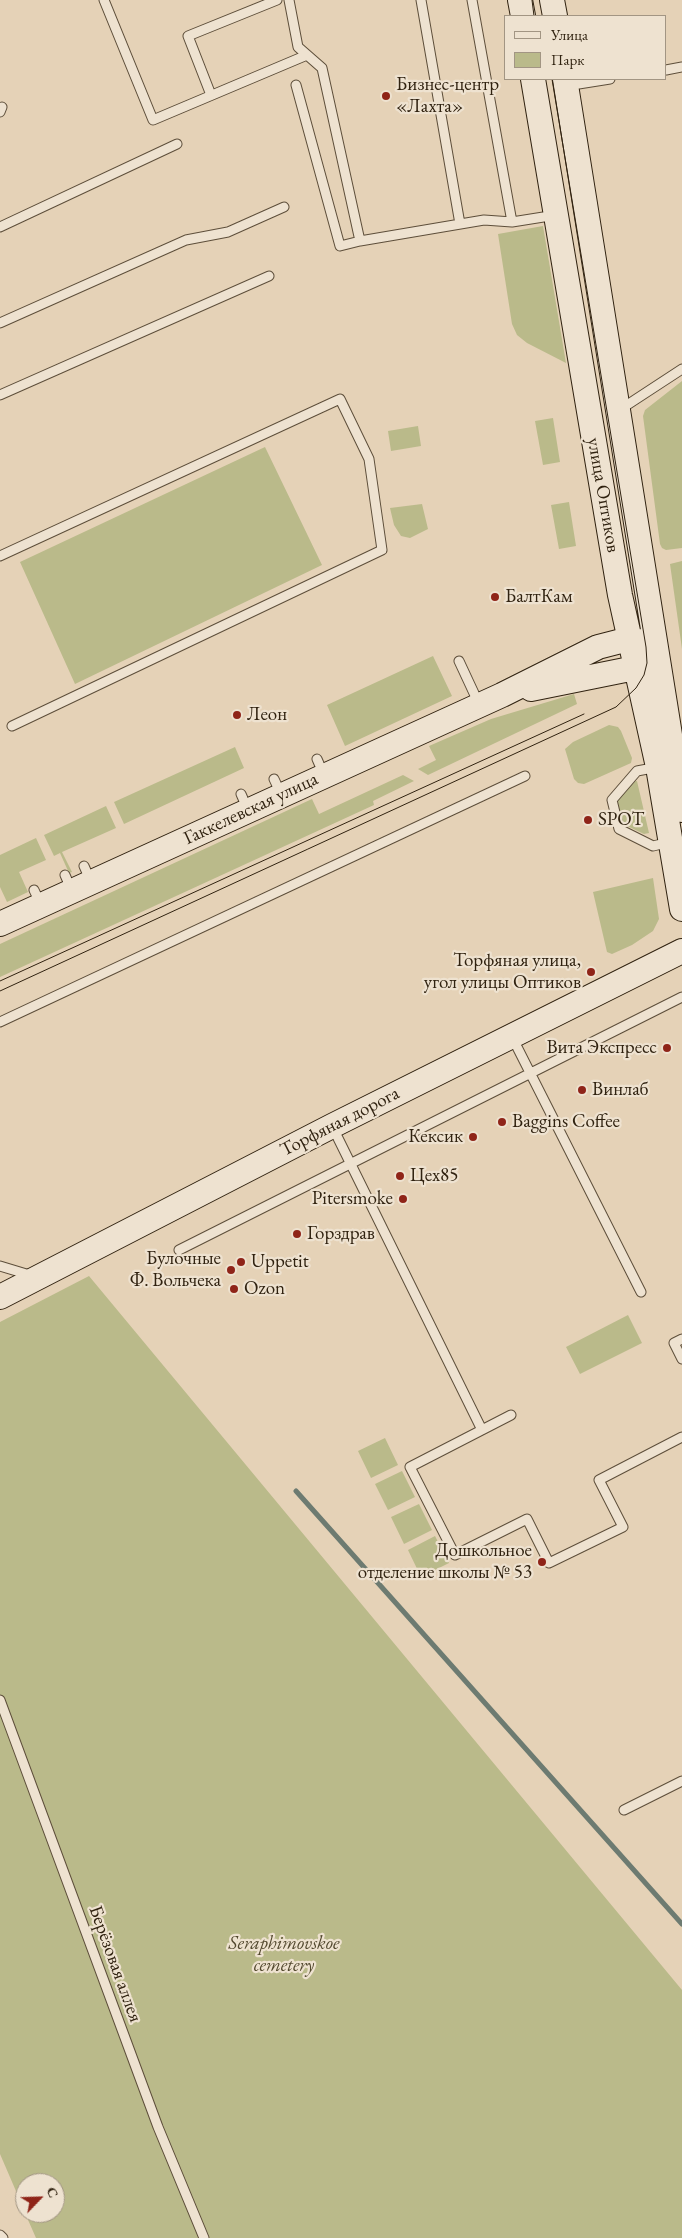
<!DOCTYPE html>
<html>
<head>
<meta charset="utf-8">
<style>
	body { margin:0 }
	#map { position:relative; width:682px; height:2238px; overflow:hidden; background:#e5d2b7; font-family:"EB Garamond",serif }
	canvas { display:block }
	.legend { position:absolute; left:504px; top:15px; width:162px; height:65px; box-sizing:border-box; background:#eee2d0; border:1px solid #a29583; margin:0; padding:6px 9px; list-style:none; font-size:15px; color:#302210 }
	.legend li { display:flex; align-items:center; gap:10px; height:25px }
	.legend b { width:25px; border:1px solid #a29583 }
	.north { position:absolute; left:15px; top:2173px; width:50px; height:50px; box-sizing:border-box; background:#eee2d0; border:1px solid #a29583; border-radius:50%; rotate:66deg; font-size:14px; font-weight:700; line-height:20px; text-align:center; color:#302210 }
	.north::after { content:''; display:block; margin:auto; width:18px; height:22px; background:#8f2418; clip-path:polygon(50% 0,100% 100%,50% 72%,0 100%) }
</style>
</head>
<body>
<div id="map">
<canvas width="682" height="2238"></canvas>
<ul class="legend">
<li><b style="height:6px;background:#eee2d0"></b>Улица</li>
<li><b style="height:14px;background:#baba8a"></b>Парк</li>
</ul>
<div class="north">С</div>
</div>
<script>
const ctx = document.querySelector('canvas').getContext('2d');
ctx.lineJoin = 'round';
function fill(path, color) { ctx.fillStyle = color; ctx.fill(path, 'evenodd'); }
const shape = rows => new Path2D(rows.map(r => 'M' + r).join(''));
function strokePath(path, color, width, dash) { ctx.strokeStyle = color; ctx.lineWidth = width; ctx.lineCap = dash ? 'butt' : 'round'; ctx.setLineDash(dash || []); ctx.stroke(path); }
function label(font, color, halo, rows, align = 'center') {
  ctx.font = font + ' "EB Garamond",serif'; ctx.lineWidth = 4.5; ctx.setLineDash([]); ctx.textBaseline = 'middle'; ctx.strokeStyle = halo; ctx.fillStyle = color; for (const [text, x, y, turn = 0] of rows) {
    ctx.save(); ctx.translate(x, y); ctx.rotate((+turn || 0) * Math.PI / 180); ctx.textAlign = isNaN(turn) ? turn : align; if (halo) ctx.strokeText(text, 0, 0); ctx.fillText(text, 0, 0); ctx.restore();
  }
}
const green = shape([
	[543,226,566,363,527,343,517,335,512,324,498,234],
	[682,381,682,548,666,550,662,548,660,544,643,416,645,410],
	[553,418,560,462,543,465,535,421],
	[418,426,421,446,391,451,388,431],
	[265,447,322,565,75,684,20,562],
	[569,502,576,546,559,549,551,505],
	[422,504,428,529,410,538,401,536,394,525,390,508],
	[682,561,682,649,670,564],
	[433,656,452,696,345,746,327,705],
	[574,694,577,704,428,775,418,769,436,760,429,746,491,719],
	[609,725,618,727,621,731,632,758,631,763,584,784,578,783,574,779,565,749,573,742],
	[235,747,244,768,124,824,114,802],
	[403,775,414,781,373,801,374,805,0,977,0,944,312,799,319,814],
	[637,781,649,833,644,834,623,824,617,802,631,782],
	[106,806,116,828,62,852,72,872,69,873,60,853,54,856,44,835],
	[36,838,46,860,19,872,28,892,7,902,0,887,0,855],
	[653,878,659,919,653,931,632,945,612,954,607,952,593,892],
	[89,1276,682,1990,682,2238,36,2238,25,2213,55,2213,55,2183,25,2183,25,2212,0,2154,0,1322],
	[628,1315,642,1343,580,1374,566,1347],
	[385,1438,398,1465,371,1478,358,1451],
	[402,1471,415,1497,388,1510,375,1484],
	[419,1504,432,1530,404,1544,391,1517],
	[435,1536,449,1563,421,1577,408,1550]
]);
const stream = shape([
	[296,1491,682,1924]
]);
const lane = shape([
	[104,0,153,120,307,55],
	[289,0,298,47,322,68,360,241,484,220,512,222],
	[421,0,460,224],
	[472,0,512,222,556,215],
	[666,70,682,67],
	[296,85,340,246,360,241],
	[566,86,610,79],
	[211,95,188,36,277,0],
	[0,112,2,107],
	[0,227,177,144],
	[0,323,186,240,228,232,284,207],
	[0,395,269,276],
	[619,408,624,407,682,369],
	[0,556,340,399,369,459,382,550,12,726],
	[459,661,479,704],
	[317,759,324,775],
	[658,767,637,771,612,800,619,829,653,846,670,842],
	[274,779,281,794],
	[241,794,248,810],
	[84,866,91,882],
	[65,875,72,891],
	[34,890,41,905],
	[0,1022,525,776],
	[512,1037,641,1292],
	[332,1126,482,1430],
	[179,1250,682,997],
	[0,1266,33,1276],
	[682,1339,674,1343,682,1359],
	[511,1415,410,1467,455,1555,527,1519,549,1563,623,1527,599,1480,682,1437],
	[0,1700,158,2127,204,2238],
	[624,1810,682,1781],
	[0,2235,3,2238]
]);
const secondary = shape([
	[520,0,523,16],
	[552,0,555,16],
	[533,79,620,595,658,767,682,909],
	[565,79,682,810],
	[531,689,635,668,645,657],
	[0,924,502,695,598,647,629,639,643,642],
	[0,1297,332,1126,682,951]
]);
const tram = shape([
	[532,0,534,16],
	[0,981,584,714],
	[0,991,616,707,636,688,644,675,647,663,646,647,552,79]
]);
const markers = [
	[386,96,5,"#8f2418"],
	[495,597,5,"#8f2418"],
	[237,715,5,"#8f2418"],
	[588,820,5,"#8f2418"],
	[591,972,5,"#8f2418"],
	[667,1048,5,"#8f2418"],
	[582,1090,5,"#8f2418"],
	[502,1122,5,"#8f2418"],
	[473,1137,5,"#8f2418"],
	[400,1176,5,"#8f2418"],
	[403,1199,5,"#8f2418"],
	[297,1234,5,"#8f2418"],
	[241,1262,5,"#8f2418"],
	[231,1270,5,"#8f2418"],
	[234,1289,5,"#8f2418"],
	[542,1562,5,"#8f2418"]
];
const poiNames = [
	["Бизнес-центр",396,85],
	["«Лахта»",396,107],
	["БалтКам",505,597],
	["Леон",247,715],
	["SPOT",598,820],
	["Торфяная улица,",581,961,"right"],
	["угол улицы Оптиков",581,983,"right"],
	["Вита Экспресс",657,1048,"right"],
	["Винлаб",592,1090],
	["Baggins Coffee",512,1122],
	["Кексик",463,1137,"right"],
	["Цех85",410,1176],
	["Pitersmoke",393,1199,"right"],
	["Горздрав",307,1234],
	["Булочные",221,1259,"right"],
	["Ф. Вольчека",221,1281,"right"],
	["Uppetit",251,1262],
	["Ozon",244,1289],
	["Дошкольное",532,1551,"right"],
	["отделение школы № 53",532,1573,"right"]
];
const streetNames = [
	["улица Оптиков",603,495,80],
	["Гаккелевская улица",251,809,-25],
	["Торфяная дорога",340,1122,-27],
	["Берёзовая аллея",115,1964,70]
];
const parkNames = [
	["Seraphimovskoe",284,1944],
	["cemetery",284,1966]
];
fill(green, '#baba8a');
strokePath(stream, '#6d7b71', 5);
strokePath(lane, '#5d4e3a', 11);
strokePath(secondary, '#302210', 26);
strokePath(lane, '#eee2d0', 9);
strokePath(secondary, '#eee2d0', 24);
strokePath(tram, '#302210', 1);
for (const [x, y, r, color] of markers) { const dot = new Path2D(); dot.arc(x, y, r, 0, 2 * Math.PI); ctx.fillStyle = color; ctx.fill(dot); strokePath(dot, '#eee2d0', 2); }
label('19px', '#302210', '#eee2d0', poiNames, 'left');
label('19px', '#302210', '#eee2d0', streetNames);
label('italic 19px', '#52482e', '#eee2d0', parkNames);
</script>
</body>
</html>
